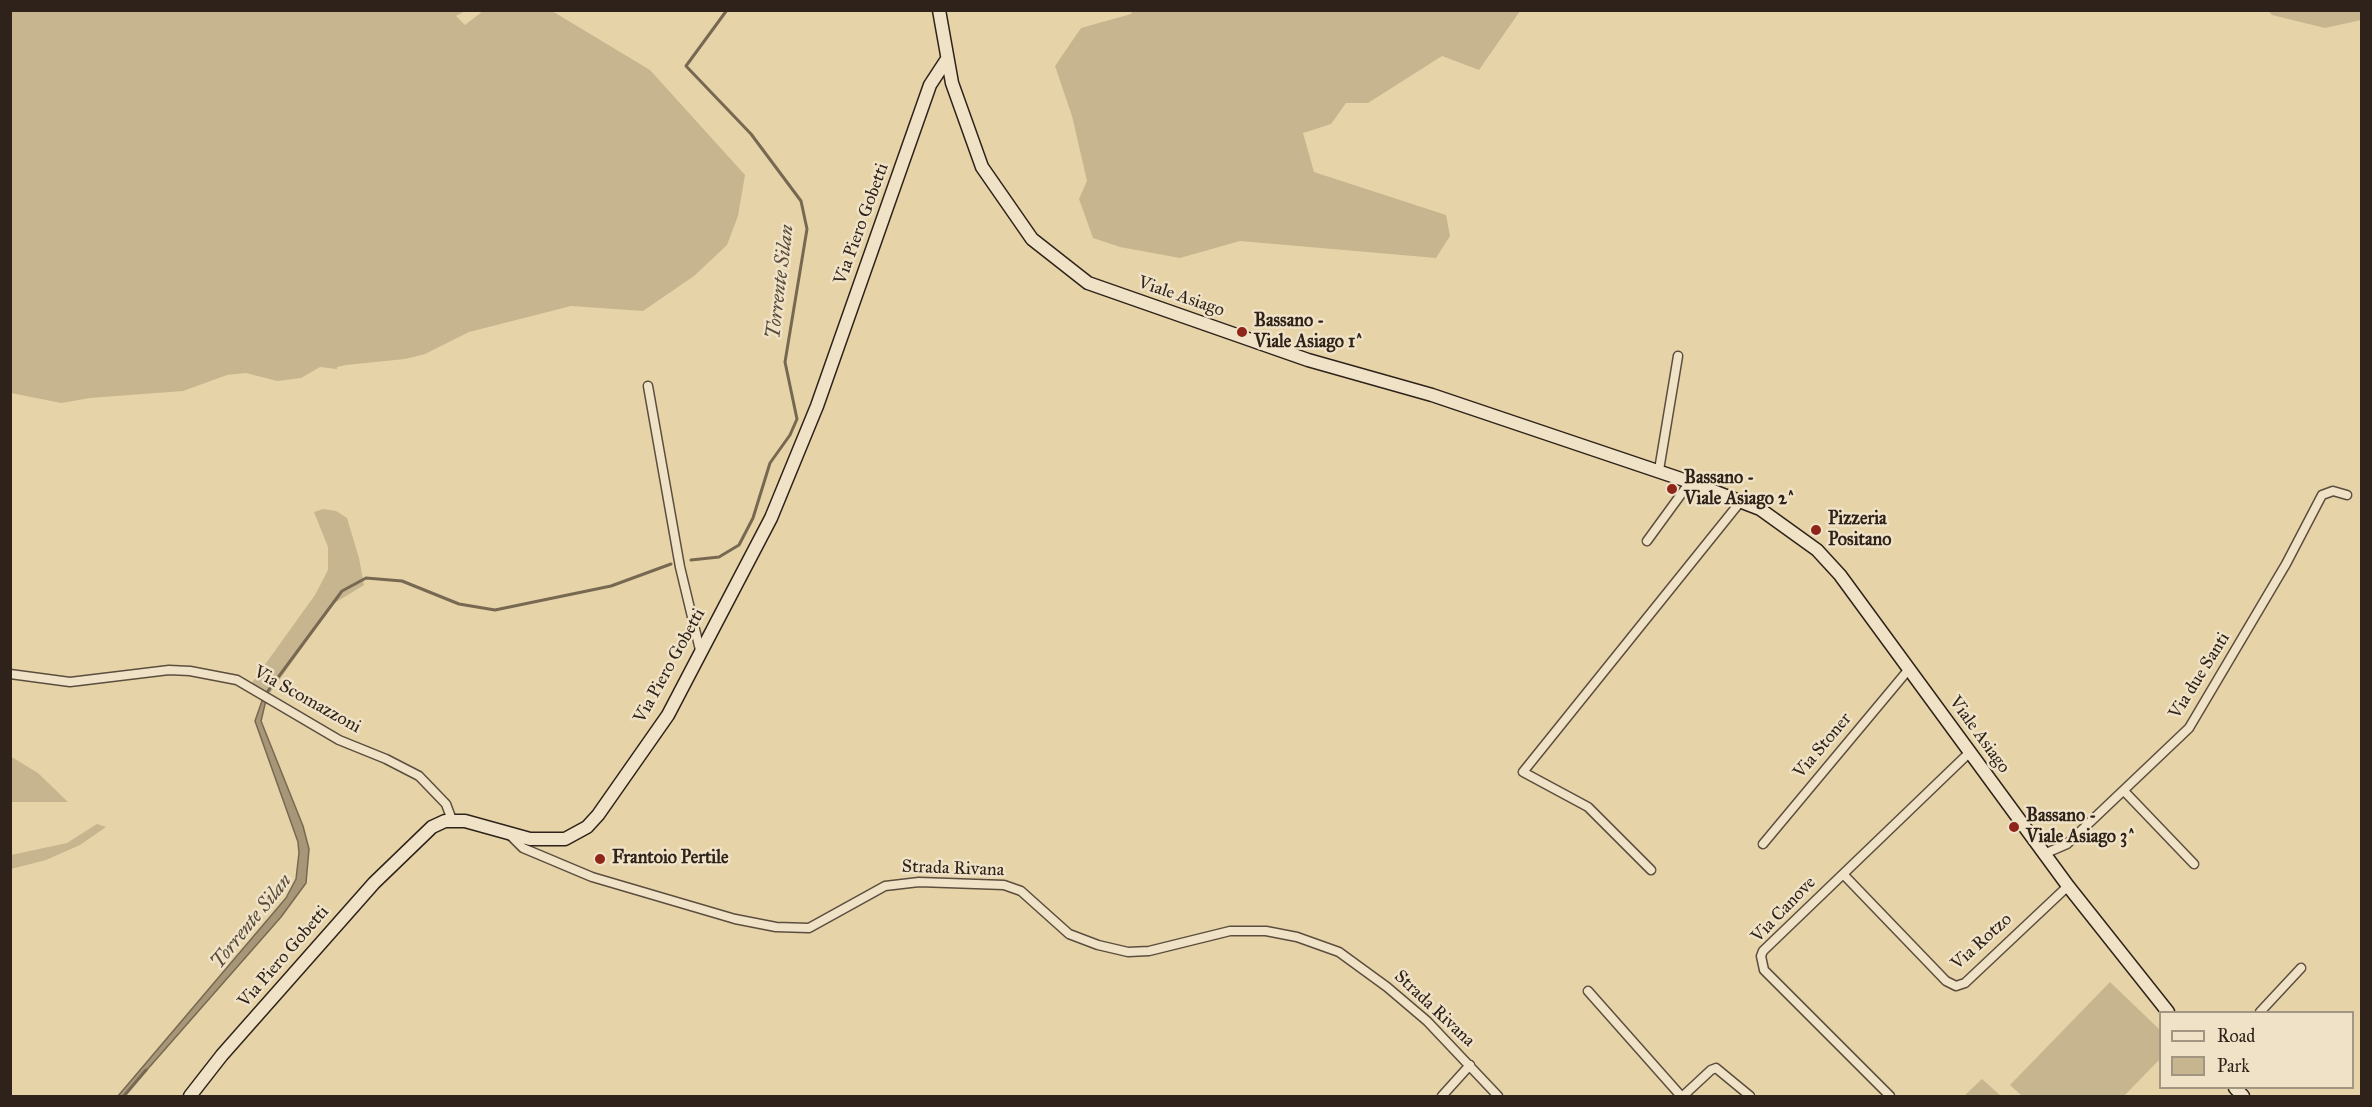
<!DOCTYPE html>
<html>
<head>
<meta charset="utf-8">
<style>
	body { margin:0 }
	#map { position:relative; width:2372px; height:1107px; overflow:hidden; background:#e6d3a8; font-family:"IM FELL Great Primer",serif }
	canvas { display:block }
	.frame { position:absolute; inset:0; border:12px solid #2e221a; pointer-events:none }
	.legend { position:absolute; left:2159px; top:1011px; width:195px; height:78px; box-sizing:border-box; background:#efe2c6; border:2px solid #a29581; margin:0; padding:8px 10px; list-style:none; font-size:18px; color:#2e221a }
	.legend li { display:flex; align-items:center; gap:12px; height:30px }
	.legend b { width:30px; border:2px solid #a29581 }
</style>
</head>
<body>
<div id="map">
<canvas width="2372" height="1107"></canvas>
<div class="frame"></div>
<ul class="legend">
<li><b style="height:8px;background:#efe2c6"></b>Road</li>
<li><b style="height:16px;background:#c7b590"></b>Park</li>
</ul>
</div>
<script>
const ctx = document.querySelector('canvas').getContext('2d');
ctx.lineJoin = 'round';
function fill(path, color) { ctx.fillStyle = color; ctx.fill(path, 'evenodd'); }
const shape = rows => new Path2D(rows.map(r => 'M' + r).join(''));
function strokePath(path, color, width, dash) { ctx.strokeStyle = color; ctx.lineWidth = width; ctx.lineCap = dash ? 'butt' : 'round'; ctx.setLineDash(dash || []); ctx.stroke(path); }
function label(font, color, halo, rows, align = 'center') {
  ctx.font = font + ' "IM FELL Great Primer",serif'; ctx.lineWidth = 5; ctx.setLineDash([]); ctx.textBaseline = 'middle'; ctx.strokeStyle = halo; ctx.fillStyle = color; for (const [text, x, y, turn = 0] of rows) {
    ctx.save(); ctx.translate(x, y); ctx.rotate((+turn || 0) * Math.PI / 180); ctx.textAlign = isNaN(turn) ? turn : align; if (halo) ctx.strokeText(text, 0, 0); ctx.fillText(text, 0, 0); ctx.restore();
  }
}
const green = shape([
	[465,11,456,16,465,25,483,11,552,11,650,70,745,175,738,216,727,245,694,276,643,311,571,306,469,332,425,354,405,359,346,365,337,367,337,369,320,367,301,378,277,381,246,373,227,375,183,391,90,398,61,403,11,393,11,11],
	[1132,11,1520,11,1479,70,1442,56,1368,103,1346,103,1331,124,1303,133,1314,172,1446,215,1450,236,1436,258,1240,241,1180,258,1120,247,1093,238,1079,199,1087,181,1072,116,1055,66,1081,28,1131,14],
	[2268,11,2361,11,2361,20,2325,28,2272,15],
	[323,509,336,511,347,518,359,558,364,585,333,604,268,696,251,684,315,595,328,570,328,547,314,512],
	[10,756,38,773,68,802,11,802],
	[97,824,106,827,80,845,46,860,11,869,11,855,67,843],
	[2110,982,2160,1030,2160,1059,2124,1096,2022,1096,2010,1085],
	[1982,1079,2001,1096,1964,1096]
]);
const water = shape([
	[263,698,266,700,261,721,303,826,309,849,306,883,281,917,124,1096,118,1096,286,898,296,879,299,853,298,842,255,721,263,698]
]);
const stream = shape([
	[691,560,719,557,739,545,753,518,770,463,790,435,797,419,785,362,807,229,801,201,751,134,686,66,727,10],
	[268,691,342,591,366,578,402,581,459,604,495,610,611,586,671,564],
	[124,1096,146,1070]
]);
const street = shape([
	[648,386,680,567,700,650],
	[1659,470,1678,356],
	[1647,541,1690,482],
	[10,674,70,682,169,670,190,671,237,680,339,740,386,759,419,776,446,804,452,820],
	[2125,792,2194,864],
	[510,835,523,848,592,877,735,919,776,927,809,928,885,886,919,882,1004,885,1021,891,1069,934,1098,945,1128,952,1149,951,1230,931,1266,931,1297,937,1339,952,1387,987,1427,1021,1498,1096],
	[1763,844,1909,669],
	[2044,854,2067,844,2189,728,2286,564,2322,495,2333,491,2347,495],
	[1651,870,1588,807,1523,772,1741,501],
	[1843,874,1946,981,1956,986,1965,983,2068,886],
	[1588,991,1681,1096],
	[2260,1012,2301,968],
	[1442,1096,1470,1065],
	[1683,1096,1711,1070,1716,1068,1750,1096],
	[1890,1096,1764,970,1761,956,1763,951,1970,752]
]);
const secondary = shape([
	[939,10,952,83,982,167,1032,239,1088,283,1308,360,1432,395,1690,482,1760,509,1817,550,1840,575,2068,886,2168,1012],
	[2235,1088,2243,1096],
	[190,1096,222,1055,374,883,432,827,445,821,465,821,530,839,565,839,587,827,598,815,668,715,771,518,817,406,930,85,947,59]
]);
const markers = [
	[1242,332,6,"#8f2418"],
	[1672,489,6,"#8f2418"],
	[1816,530,6,"#8f2418"],
	[2014,827,6,"#8f2418"],
	[600,859,6,"#8f2418"]
];
const streetNames = [
	["Via Piero Gobetti",862,224,-70],
	["Viale Asiago",1181,297,19],
	["Via Piero Gobetti",670,666,-61],
	["Via due Santi",2200,676,-58],
	["Via Scomazzoni",307,700,29],
	["Viale Asiago",1979,735,54],
	["Via Stoner",1823,746,-50],
	["Strada Rivana",953,869,2],
	["Via Canove",1784,910,-46],
	["Via Rotzo",1982,942,-42],
	["Via Piero Gobetti",284,957,-49],
	["Strada Rivana",1434,1009,43]
];
const poiNames = [
	["Bassano -",1254,322],
	["Viale Asiago 1^",1254,343],
	["Bassano -",1684,479],
	["Viale Asiago 2^",1684,500],
	["Pizzeria",1828,520],
	["Positano",1828,541],
	["Bassano -",2026,817],
	["Viale Asiago 3^",2026,838],
	["Frantoio Pertile",612,859]
];
const waterNames = [
	["Torrente Silan",781,282,-83],
	["Torrente Silan",252,922,-51]
];
fill(green, '#c7b590');
fill(water, '#a79778');
strokePath(water, '#776852', 1.5);
strokePath(stream, '#776852', 3);
strokePath(street, '#5c4e3e', 11);
strokePath(secondary, '#2e221a', 15);
strokePath(street, '#efe2c6', 8);
strokePath(secondary, '#efe2c6', 12);
for (const [x, y, r, color] of markers) { const dot = new Path2D(); dot.arc(x, y, r, 0, 2 * Math.PI); ctx.fillStyle = color; ctx.fill(dot); strokePath(dot, '#efe2c6', 2); }
label('18px', '#2e221a', '#efe2c6', streetNames);
label('bold 18px', '#2e221a', '#efe2c6', poiNames, 'left');
label('italic 20px', '#584b3b', '#efe2c6', waterNames);
</script>
</body>
</html>
